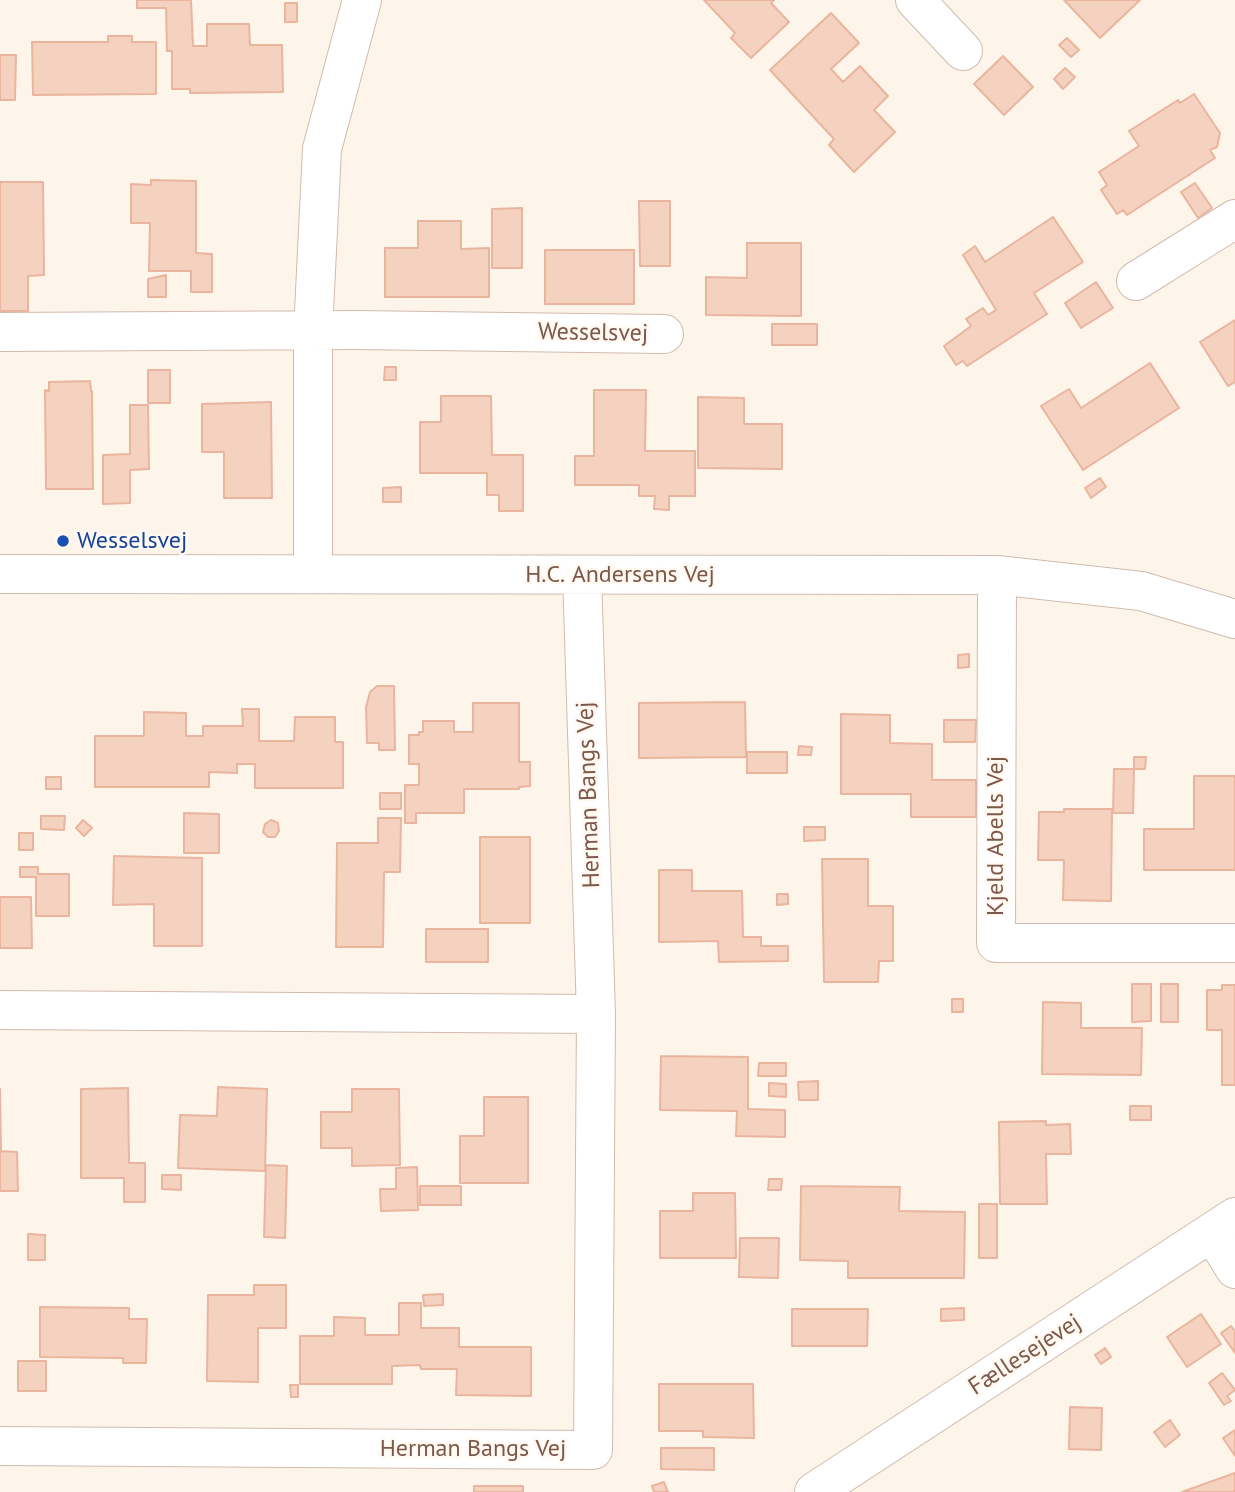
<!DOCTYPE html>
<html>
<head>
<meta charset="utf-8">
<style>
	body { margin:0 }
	canvas { display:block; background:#fef5ea }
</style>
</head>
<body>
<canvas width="1235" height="1492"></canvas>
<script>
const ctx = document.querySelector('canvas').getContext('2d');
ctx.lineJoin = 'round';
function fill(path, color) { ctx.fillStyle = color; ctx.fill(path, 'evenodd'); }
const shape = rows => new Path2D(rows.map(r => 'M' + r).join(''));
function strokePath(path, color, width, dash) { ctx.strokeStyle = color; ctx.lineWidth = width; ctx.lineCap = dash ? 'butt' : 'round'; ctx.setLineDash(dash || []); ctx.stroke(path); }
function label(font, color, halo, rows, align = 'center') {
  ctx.font = font + ' "PT Sans",sans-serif'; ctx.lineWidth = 5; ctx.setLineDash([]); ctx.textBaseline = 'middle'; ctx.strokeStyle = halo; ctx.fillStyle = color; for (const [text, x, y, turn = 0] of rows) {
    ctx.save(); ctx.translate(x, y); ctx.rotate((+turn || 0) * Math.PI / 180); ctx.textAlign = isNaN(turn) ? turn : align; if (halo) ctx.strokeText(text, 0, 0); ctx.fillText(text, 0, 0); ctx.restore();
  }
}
const building = shape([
	[137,0,191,0,193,46,207,46,207,24,249,24,250,45,282,45,283,92,190,93,190,89,172,89,172,51,167,51,166,8,137,8,137,0],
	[704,0,774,0,771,3,789,22,751,58,731,38,735,33,704,0],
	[1064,0,1140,0,1100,38,1064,0],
	[285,3,297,3,297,22,285,22,285,3],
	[831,13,859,43,831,69,843,82,860,66,888,96,874,110,895,132,854,172,829,145,834,139,770,70,831,13],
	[108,36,132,36,132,42,156,42,156,94,33,95,32,42,108,42,108,36],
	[1067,38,1079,50,1071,57,1059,45,1067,38],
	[0,55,16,55,15,100,0,100,0,55],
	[1003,56,1033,87,1004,115,974,84,1003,56],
	[1065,68,1075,77,1063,89,1054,79,1065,68],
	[1194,94,1220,133,1217,147,1210,150,1215,158,1127,215,1123,210,1117,214,1101,190,1107,185,1099,172,1139,146,1129,131,1178,100,1180,103,1194,94],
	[151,180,196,181,196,253,212,254,212,292,191,292,191,271,149,271,150,223,131,223,131,184,151,185,151,180],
	[0,182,43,182,44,275,28,276,28,311,0,311,0,182],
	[1195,183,1212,208,1198,218,1181,192,1195,183],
	[639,201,670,201,670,266,640,266,639,201],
	[522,208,522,268,492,268,492,209,522,208],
	[1053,217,1083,262,1034,293,1047,314,967,366,963,361,956,365,944,346,971,326,966,319,983,308,988,315,996,310,963,255,975,246,985,262,1053,217],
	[418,221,461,221,461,249,489,248,489,297,385,297,385,248,418,248,418,221],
	[747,243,801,243,801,316,706,315,706,277,747,278,747,243],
	[545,250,634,250,634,304,545,304,545,250],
	[166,275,166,297,148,297,148,279,166,275],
	[1096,282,1113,308,1081,328,1065,303,1096,282],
	[1235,320,1235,382,1228,386,1200,342,1235,320],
	[772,324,817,324,817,345,772,345,772,324],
	[1150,363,1179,408,1083,470,1041,406,1069,389,1081,408,1150,363],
	[385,367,396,367,396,380,384,380,385,367],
	[148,370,170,370,170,403,148,403,148,370],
	[90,381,91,391,92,391,93,489,46,489,45,390,49,391,49,382,90,381],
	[594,390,646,390,645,451,695,451,695,496,669,496,669,510,654,509,655,496,639,496,639,485,575,485,575,456,594,456,594,390],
	[441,396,491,396,492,455,523,455,523,511,499,511,499,495,487,495,487,473,420,473,420,422,441,422,441,396],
	[698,397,744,398,744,424,782,424,782,469,698,468,698,397],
	[271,402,272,498,224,498,224,452,202,452,202,404,271,402],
	[130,405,148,405,149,469,130,470,130,503,103,504,103,455,130,454,130,405],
	[1100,478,1106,487,1091,498,1085,488,1100,478],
	[401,487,401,502,383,502,383,488,401,487],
	[969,654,969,667,958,668,958,655,969,654],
	[377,686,394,686,395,750,379,750,379,743,367,743,366,707,370,692,377,686],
	[745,702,746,757,639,758,639,703,745,702],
	[473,703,519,703,519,762,530,762,530,786,519,787,519,789,464,789,464,813,416,813,416,823,405,823,405,785,419,785,419,764,409,764,409,735,419,735,419,732,423,732,423,721,454,721,454,732,473,732,473,703],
	[242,709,259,709,259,741,294,741,295,717,335,717,335,742,343,742,343,788,255,788,255,764,237,764,237,773,209,772,209,787,95,787,95,736,144,736,144,712,186,713,186,736,203,736,203,726,243,726,242,709],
	[841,714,890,715,890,743,932,744,932,780,976,780,976,817,911,817,911,794,841,794,841,714],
	[944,720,976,720,975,742,944,742,944,720],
	[799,746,812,747,811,755,798,755,799,746],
	[747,752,787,752,787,773,747,773,747,752],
	[1134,757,1146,757,1145,769,1134,769,1134,757],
	[1114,769,1134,769,1133,813,1113,813,1114,769],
	[1194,776,1235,776,1235,870,1144,870,1144,829,1194,829,1194,776],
	[46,777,61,777,61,789,46,789,46,777],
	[380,793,401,793,401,809,380,809,380,793],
	[1064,809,1112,809,1111,901,1063,900,1064,860,1038,860,1039,812,1064,812,1064,809],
	[184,813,219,814,219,853,184,853,184,813],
	[41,816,65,816,64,830,41,829,41,816],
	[378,818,401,818,400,872,384,872,383,947,336,947,337,843,378,843,378,818],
	[83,820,92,828,84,836,76,828,83,820],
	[271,820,278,823,279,831,275,837,268,837,263,832,265,824,271,820],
	[804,827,825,827,825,840,804,841,804,827],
	[19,833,33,833,33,850,19,850,19,833],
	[480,837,530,837,530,923,480,923,480,837],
	[114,856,202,858,202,946,154,946,154,904,113,905,114,856],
	[822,859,868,859,868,906,893,906,893,961,879,961,878,982,824,982,822,859],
	[20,867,38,867,38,874,69,874,69,916,36,916,36,877,20,877,20,867],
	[659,870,692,870,692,891,742,891,743,937,761,937,761,946,788,946,788,961,719,962,718,941,659,942,659,870],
	[777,894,788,894,788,904,777,905,777,894],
	[0,897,31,897,32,948,0,948,0,897],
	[426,929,488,929,488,962,426,962,426,929],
	[1132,984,1151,984,1151,1021,1132,1022,1132,984],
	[1161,984,1178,984,1178,1022,1161,1022,1161,984],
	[1222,985,1235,985,1235,1085,1222,1085,1222,1030,1207,1030,1207,990,1222,990,1222,985],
	[952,999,963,999,963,1012,952,1012,952,999],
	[1043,1002,1081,1003,1081,1028,1142,1028,1141,1075,1042,1074,1043,1002],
	[661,1056,748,1057,748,1109,785,1110,785,1137,736,1136,737,1111,660,1110,661,1056],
	[759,1063,786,1063,786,1076,758,1076,759,1063],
	[818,1081,818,1100,799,1100,798,1082,818,1081],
	[769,1083,786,1084,786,1097,769,1096,769,1083],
	[218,1087,267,1089,265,1171,178,1168,180,1115,217,1116,218,1087],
	[128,1088,129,1163,145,1163,145,1202,124,1202,124,1178,81,1178,81,1089,128,1088],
	[0,1089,1,1151,17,1152,18,1191,0,1191,0,1089],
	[352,1089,399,1089,400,1165,352,1166,352,1148,321,1148,321,1112,352,1112,352,1089],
	[484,1097,528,1097,528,1183,460,1183,460,1136,484,1136,484,1097],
	[1130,1106,1151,1106,1151,1120,1130,1120,1130,1106],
	[1046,1121,1046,1125,1070,1124,1071,1154,1046,1154,1047,1204,1000,1204,999,1122,1046,1121],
	[266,1165,287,1166,285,1238,264,1237,266,1165],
	[417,1167,418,1210,381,1211,380,1189,396,1189,396,1168,417,1167],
	[162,1175,181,1175,181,1190,162,1189,162,1175],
	[769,1179,782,1179,781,1190,768,1190,769,1179],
	[420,1186,461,1186,461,1205,420,1205,420,1186],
	[801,1186,900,1187,899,1211,965,1212,964,1278,848,1278,848,1261,800,1260,801,1186],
	[693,1193,735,1193,736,1258,660,1258,660,1211,693,1211,693,1193],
	[979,1204,997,1204,997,1258,979,1258,979,1204],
	[28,1234,45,1235,45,1260,28,1260,28,1234],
	[740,1238,779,1238,778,1278,739,1277,740,1238],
	[254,1285,286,1285,286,1328,258,1328,258,1382,207,1381,208,1295,254,1295,254,1285],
	[443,1294,443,1305,424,1306,423,1295,443,1294],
	[399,1303,421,1303,421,1328,459,1328,459,1347,531,1347,531,1396,456,1395,457,1369,421,1369,420,1365,392,1366,392,1384,300,1384,300,1336,334,1336,334,1317,365,1318,365,1335,399,1335,399,1303],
	[40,1307,129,1308,129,1319,147,1319,146,1363,123,1363,123,1358,40,1357,40,1307],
	[964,1308,964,1320,941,1321,941,1309,964,1308],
	[792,1309,868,1309,867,1346,792,1346,792,1309],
	[1201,1314,1221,1344,1187,1367,1167,1337,1201,1314],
	[1231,1326,1235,1331,1235,1353,1221,1333,1231,1326],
	[1105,1348,1111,1357,1101,1364,1095,1355,1105,1348],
	[18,1361,46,1361,46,1391,18,1391,18,1361],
	[1222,1373,1235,1390,1227,1396,1231,1401,1224,1405,1209,1383,1222,1373],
	[659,1384,753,1384,754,1438,703,1437,703,1431,659,1431,659,1384],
	[290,1385,298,1385,298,1397,291,1397,290,1385],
	[1070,1407,1102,1408,1101,1450,1069,1449,1070,1407],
	[1170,1420,1180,1435,1165,1447,1154,1432,1170,1420],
	[1235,1430,1235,1456,1223,1438,1235,1430],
	[661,1448,714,1448,714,1470,661,1469,661,1448],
	[1235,1473,1235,1492,1182,1492,1235,1473],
	[664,1482,668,1492,654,1492,652,1486,664,1482],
	[474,1486,523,1486,523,1492,474,1492,474,1486]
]);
const minor = shape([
	[915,0,963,51],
	[1136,281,1235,219],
	[0,332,354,330,664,334],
	[0,574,997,575,1141,591,1235,619],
	[313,574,313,332,322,149,362,0],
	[997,575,996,943,1235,943],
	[0,1010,596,1014],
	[1212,1232,1235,1269],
	[0,1446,593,1450,596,1014,582,575],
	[814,1492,1235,1217]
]);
const markers = [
	[63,541,7,"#1a4fb4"]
];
const streetNames = [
	["Wesselsvej",593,333,1],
	["H.C. Andersens Vej",620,575],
	["Herman Bangs Vej",589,795,-92],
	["Kjeld Abells Vej",996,836,-90],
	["Fællesejevej",1025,1355,-33],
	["Herman Bangs Vej",473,1449]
];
const transitNames = [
	["Wesselsvej",77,541]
];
fill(building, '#f5d1c0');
strokePath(building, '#e9b59f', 2);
strokePath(minor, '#d2bbae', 40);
strokePath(minor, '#fff', 38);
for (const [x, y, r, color] of markers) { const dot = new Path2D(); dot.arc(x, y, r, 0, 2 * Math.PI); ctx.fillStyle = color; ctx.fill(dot); strokePath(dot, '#fff9f2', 2.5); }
label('24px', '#7c584a', '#fff9f2', streetNames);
label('24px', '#164399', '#fff9f2', transitNames, 'left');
</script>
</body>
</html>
